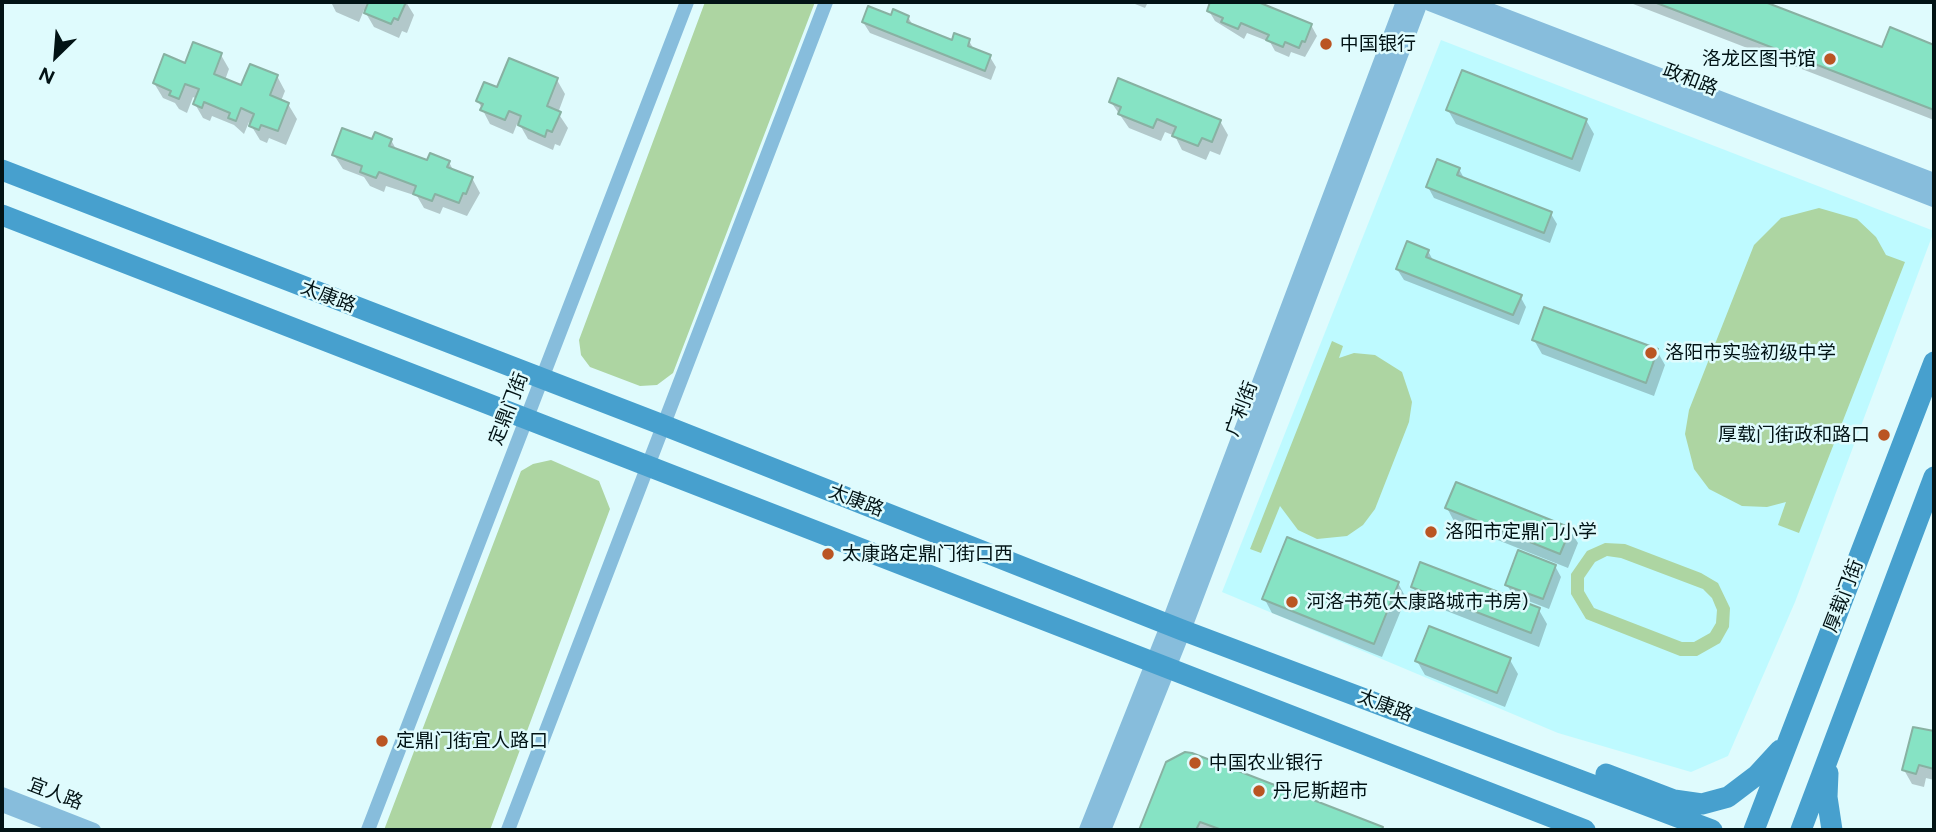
<!DOCTYPE html>
<html>
<head>
<meta charset="utf-8">
<style>
	body { margin:0 }
	#map { position:relative; width:1936px; height:832px; overflow:hidden; background:#dffbfd; font-family:Figtree,sans-serif }
	canvas { display:block }
	.frame { position:absolute; inset:0; border:4px solid #021315; pointer-events:none }
	.north { position:absolute; left:21px; top:21px; width:70px; height:70px; -webkit-text-stroke:5px #dffbfd; paint-order:stroke; rotate:205deg; font-size:19px; font-weight:700; line-height:28px; text-align:center; color:#021315 }
	.north::after { content:''; display:block; margin:auto; width:24px; height:32px; background:#021315; clip-path:polygon(50% 0,100% 100%,50% 72%,0 100%) }
</style>
</head>
<body>
<div id="map">
<canvas width="1936" height="832"></canvas>
<div class="frame"></div>
<div class="north">N</div>
</div>
<script>
const ctx = document.querySelector('canvas').getContext('2d');
ctx.lineJoin = 'round';
function fill(path, color) { ctx.fillStyle = color; ctx.fill(path, 'evenodd'); }
const shape = rows => new Path2D(rows.map(r => 'M' + r).join(''));
function strokePath(path, color, width, dash) { ctx.strokeStyle = color; ctx.lineWidth = width; ctx.lineCap = dash ? 'butt' : 'round'; ctx.setLineDash(dash || []); ctx.stroke(path); }
function label(font, color, halo, rows, align = 'center') {
  ctx.font = font + ' Figtree,"Noto Sans SC",sans-serif'; ctx.lineWidth = 5; ctx.setLineDash([]); ctx.textBaseline = 'middle'; ctx.strokeStyle = halo; ctx.fillStyle = color; for (const [text, x, y, turn = 0] of rows) {
    ctx.save(); ctx.translate(x, y); ctx.rotate((+turn || 0) * Math.PI / 180); ctx.textAlign = isNaN(turn) ? turn : align; if (halo) ctx.strokeText(text, 0, 0); ctx.fillText(text, 0, 0); ctx.restore();
  }
}
const built = shape([
	[1441,40,1934,231,1795,602,1728,756,1691,772,1558,733,1222,592]
]);
const green = shape([
	[705,2,815,2,673,373,657,385,640,386,590,367,581,355,579,340],
	[1819,208,1857,219,1876,237,1886,255,1905,262,1799,533,1778,525,1786,502,1767,507,1742,506,1709,489,1694,469,1685,434,1689,410,1754,245,1781,218],
	[1332,341,1343,346,1339,358,1354,353,1375,355,1402,372,1412,402,1409,422,1375,509,1363,525,1347,536,1317,539,1298,530,1280,506,1261,553,1250,549],
	[551,460,599,481,610,509,490,830,384,830,521,471,533,464],
	[1605,543,1625,544,1701,573,1718,583,1730,608,1729,627,1720,643,1697,656,1680,656,1586,619,1571,594,1571,574,1587,551],
	[1607,556,1621,558,1703,589,1712,598,1717,610,1716,623,1710,633,1694,642,1682,642,1594,608,1584,591,1584,578,1595,562]
]);
const shadow = shape([
	[331,2,406,2,414,15,407,33,402,31,399,38,374,27,364,10,359,22,336,12],
	[1130,2,1148,2,1145,8],
	[1212,2,1254,2,1311,25,1317,36,1305,57,1291,52,1289,57,1275,51,1270,42,1247,33,1244,39,1215,21,1209,11],
	[1628,2,1760,2,1883,50,1891,30,1934,46,1934,120],
	[908,17,914,27,953,42,969,41,975,51,990,57,996,67,991,80,870,33,863,22],
	[221,55,229,69,225,80,242,87,277,76,285,91,281,101,288,104,297,119,286,145,269,138,267,143,260,140,249,122,244,134,234,125,212,116,210,121,203,118,195,104,197,99,193,97,187,113,179,109,175,103,163,98,154,83,186,65],
	[557,80,565,94,558,113,568,128,560,146,555,144,553,150,528,139,520,125,517,124,513,134,490,124,478,101,498,89],
	[1111,102,1220,121,1228,135,1220,155,1210,151,1206,160,1182,150,1175,136,1165,132,1161,141,1129,128],
	[1448,110,1586,120,1594,134,1580,172,1456,124],
	[391,140,397,151,428,162,449,162,454,172,472,178,480,193,467,216,443,207,440,214,424,208,417,196,386,186,384,192,370,186,364,177,343,169,334,155,373,141],
	[1459,169,1465,180,1551,214,1557,224,1550,243,1434,198,1428,187],
	[1428,251,1434,262,1520,296,1526,307,1519,325,1404,280,1397,269],
	[1534,340,1657,351,1665,365,1654,396,1542,354],
	[1447,508,1569,529,1578,543,1568,568,1455,523],
	[1555,566,1561,577,1549,609,1513,595,1507,585],
	[1398,583,1406,598,1382,657,1272,613,1264,598],
	[1413,587,1539,610,1547,624,1539,647,1421,601],
	[1510,660,1518,674,1505,707,1425,675,1417,661],
	[1914,729,1934,734,1934,780,1926,778,1924,787,1912,784,1904,770],
	[1168,763,1381,829,1382,830,1141,830]
]);
const building = shape([
	[364,2,406,2,398,20,394,18,391,24,364,13,368,3,364,2],
	[1210,2,1258,2,1312,24,1305,42,1302,41,1299,48,1285,42,1283,47,1266,40,1269,35,1241,23,1238,29,1221,22,1223,18,1207,11,1210,2],
	[1654,2,1765,2,1882,47,1890,27,1934,45,1934,110,1654,2],
	[868,6,891,15,893,9,909,16,907,22,952,40,954,33,970,39,968,46,991,55,985,71,862,22,868,6],
	[193,42,222,53,214,74,241,85,250,64,278,75,270,95,289,103,278,131,261,125,259,130,249,126,254,114,241,108,236,121,228,118,230,113,204,102,202,108,193,104,199,89,185,84,179,99,169,95,171,91,153,83,164,54,185,63,193,42],
	[509,58,558,78,547,106,561,112,552,132,547,130,545,137,518,125,521,116,509,111,505,120,480,110,483,104,476,101,484,82,497,87,509,58],
	[1462,70,1587,119,1572,159,1446,110,1462,70],
	[1118,78,1221,120,1212,142,1202,138,1198,146,1172,136,1176,127,1157,119,1153,128,1118,114,1121,107,1109,102,1118,78],
	[342,128,372,139,375,132,392,139,389,146,427,160,430,153,450,161,447,167,473,177,466,194,463,193,459,203,435,194,432,201,413,194,416,186,379,172,376,178,360,172,362,166,332,155,342,128],
	[1437,159,1460,168,1457,175,1552,212,1544,233,1426,187,1437,159],
	[1407,241,1429,250,1426,257,1522,295,1513,315,1396,269,1407,241],
	[1544,307,1658,349,1646,383,1532,340,1544,307],
	[1456,482,1571,528,1560,554,1445,508,1456,482],
	[1287,537,1399,582,1374,644,1262,599,1287,537],
	[1518,550,1556,565,1543,599,1505,585,1518,550],
	[1420,562,1540,608,1531,633,1411,587,1420,562],
	[1429,626,1511,658,1497,693,1415,661,1429,626],
	[1913,727,1934,731,1934,769,1919,765,1916,774,1902,770,1913,727],
	[1185,752,1192,753,1383,827,1382,830,1222,830,1200,822,1196,830,1139,830,1166,762,1185,752]
]);
const minor = shape([
	[2,794,94,830],
	[2,805,66,830],
	[368,830,687,2],
	[508,830,826,2]
]);
const tertiary = shape([
	[1430,2,1934,198],
	[1464,2,1934,182],
	[1088,830,1170,624,1405,2],
	[1102,830,1182,630,1419,2]
]);
const secondary = shape([
	[2,170,663,425,1182,630,1712,830],
	[2,215,1585,830],
	[1828,773,1827,797,1832,830],
	[1606,774,1674,800,1702,804,1728,797,1757,775,1780,750],
	[1754,830,1934,362],
	[1801,830,1934,477]
]);
const markers = [
	[1326,44,7,"#ba5523"],
	[1830,59,7,"#ba5523"],
	[1651,353,7,"#ba5523"],
	[1884,435,7,"#ba5523"],
	[1431,532,7,"#ba5523"],
	[828,554,7,"#ba5523"],
	[1292,602,7,"#ba5523"],
	[382,741,7,"#ba5523"],
	[1195,763,7,"#ba5523"],
	[1259,791,7,"#ba5523"]
];
const poiNames = [
	["中国银行",1340,44],
	["洛龙区图书馆",1816,59,"right"],
	["洛阳市实验初级中学",1665,353],
	["厚载门街政和路口",1870,435,"right"],
	["洛阳市定鼎门小学",1445,532],
	["太康路定鼎门街口西",842,554],
	["河洛书苑(太康路城市书房)",1306,602],
	["定鼎门街宜人路口",396,741],
	["中国农业银行",1209,763],
	["丹尼斯超市",1273,791]
];
const streetNames = [
	["政和路",1690,80,21],
	["太康路",328,297,21],
	["定鼎门街",509,409,-69],
	["广利街",1242,409,-69],
	["太康路",856,501,21],
	["厚载门街",1844,596,-69],
	["太康路",1385,706,21],
	["宜人路",55,794,21]
];
fill(built, '#befaff');
fill(green, '#add5a2');
fill(shadow, '#0003');
fill(building, '#86e3c4');
strokePath(building, '#88b1a2', 2);
strokePath(minor, '#87bddc', 14);
strokePath(tertiary, '#87bddc', 18);
strokePath(secondary, '#47a0ce', 21);
for (const [x, y, r, color] of markers) { const dot = new Path2D(); dot.arc(x, y, r, 0, 2 * Math.PI); ctx.fillStyle = color; ctx.fill(dot); strokePath(dot, '#dffbfd', 2.5); }
label('19px', '#021315', '#dffbfd', poiNames, 'left');
label('19px', '#021315', '#dffbfd', streetNames);
</script>
</body>
</html>
